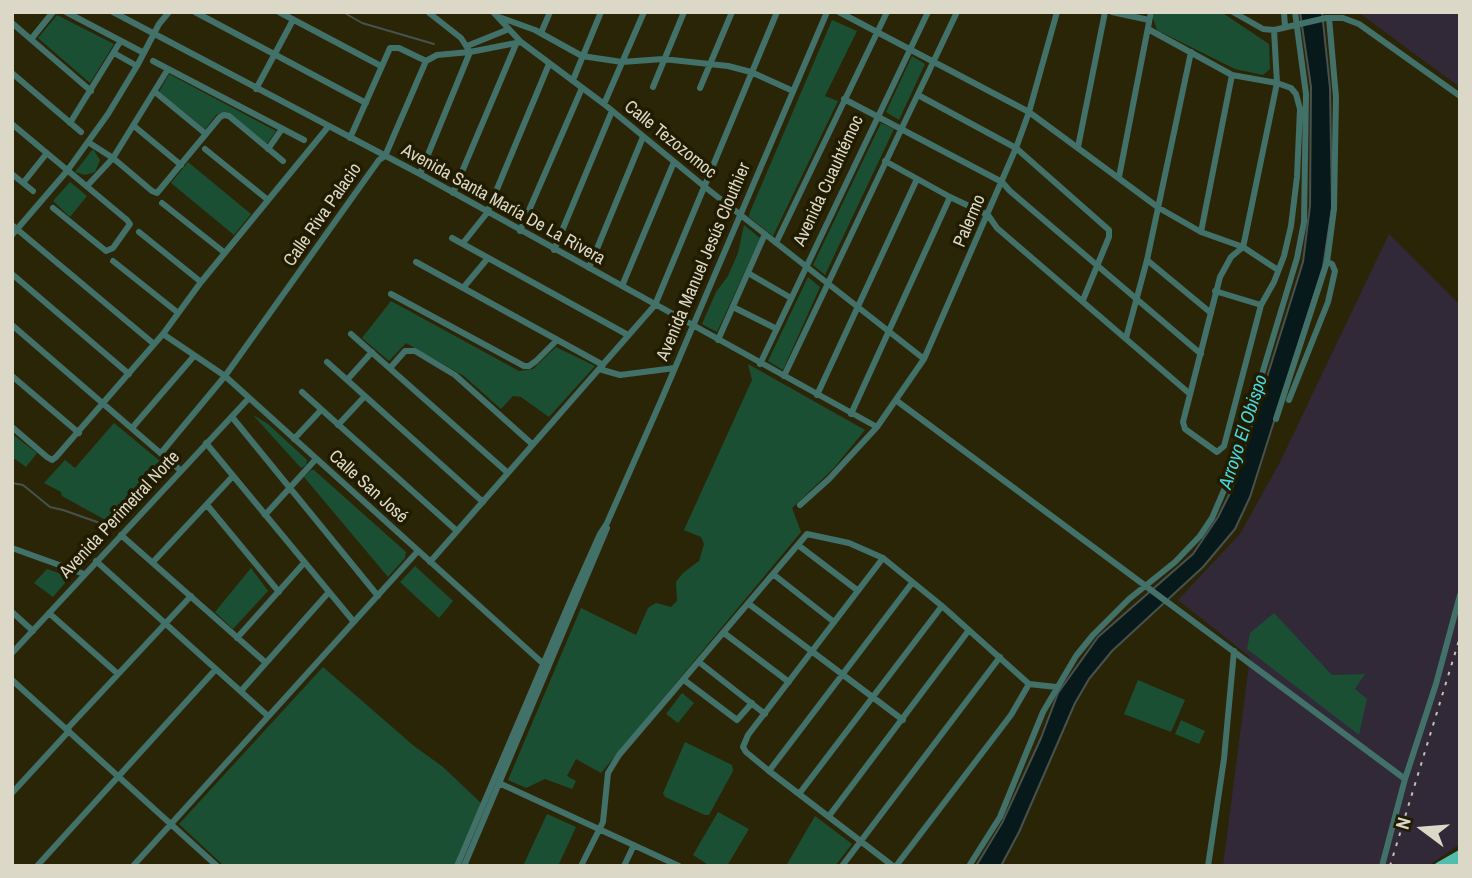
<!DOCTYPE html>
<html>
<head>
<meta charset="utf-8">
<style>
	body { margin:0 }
	#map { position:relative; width:1472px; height:878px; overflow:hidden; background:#2b2507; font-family:"Archivo Narrow",sans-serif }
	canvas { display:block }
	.frame { position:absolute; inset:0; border:14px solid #dbd8c7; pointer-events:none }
	.north { position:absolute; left:1388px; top:794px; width:70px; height:70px; -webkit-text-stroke:5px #211b00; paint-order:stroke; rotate:286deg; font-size:19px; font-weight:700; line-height:28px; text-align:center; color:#dbd8c7 }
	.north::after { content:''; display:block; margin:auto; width:24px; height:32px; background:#dbd8c7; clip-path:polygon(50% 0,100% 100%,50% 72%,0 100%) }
</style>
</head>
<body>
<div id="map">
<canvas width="1472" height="878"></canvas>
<div class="frame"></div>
<div class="north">N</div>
</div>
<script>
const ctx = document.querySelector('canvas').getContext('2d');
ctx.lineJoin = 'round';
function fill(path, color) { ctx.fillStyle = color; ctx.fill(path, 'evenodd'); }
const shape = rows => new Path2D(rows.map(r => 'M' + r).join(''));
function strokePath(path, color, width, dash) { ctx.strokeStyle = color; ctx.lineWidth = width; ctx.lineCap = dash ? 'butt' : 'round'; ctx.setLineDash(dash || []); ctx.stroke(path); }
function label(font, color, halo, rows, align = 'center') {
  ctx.font = font + ' "Archivo Narrow",sans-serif'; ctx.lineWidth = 7; ctx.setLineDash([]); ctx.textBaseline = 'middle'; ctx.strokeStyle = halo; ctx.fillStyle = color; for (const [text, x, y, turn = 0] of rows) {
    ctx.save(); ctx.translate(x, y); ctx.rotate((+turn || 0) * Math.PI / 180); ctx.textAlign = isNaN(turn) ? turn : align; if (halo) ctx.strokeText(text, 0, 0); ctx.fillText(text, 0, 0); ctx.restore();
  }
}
const industrial = shape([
	[1358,12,1460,12,1460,87,1446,77],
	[1389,234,1460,305,1460,844,1428,866,1223,866,1250,657,1178,600,1240,534,1280,462]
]);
const green = shape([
	[1154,12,1221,12,1269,44,1270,69,1263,75,1235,69,1157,30,1153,18],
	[57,15,114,44,90,83,38,38],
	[832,20,857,31,825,96,838,101,773,236,749,217,750,212],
	[912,56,925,64,899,120,886,112],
	[169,74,276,131,266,145,224,113,217,114,205,129,159,92],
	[881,123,894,129,825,275,813,265],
	[93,149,100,160,95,172,85,175,75,172],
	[188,162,251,214,234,235,171,183],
	[70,182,87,196,70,217,53,201],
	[744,225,760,238,717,332,702,324,716,292,728,276,738,253],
	[808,277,820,287,783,370,768,361],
	[391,301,519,371,533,369,556,347,595,366,549,417,521,397,513,396,501,409,464,376,406,343,389,361,362,338],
	[748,364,865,430,833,469,792,508,801,532,601,773,576,759,567,776,576,781,572,789,545,779,526,788,508,780,581,608,636,635,648,608,656,603,671,607,677,601,676,582,683,573,699,561,704,544,701,537,684,530,752,380],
	[253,415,268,424,307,460,306,465,301,468],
	[114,423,172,471,118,527,62,496,61,492,44,483,65,460,75,468],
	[12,434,37,453,26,467,12,457],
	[311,470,314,470,406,552,405,558,388,577,304,477],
	[415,566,453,601,439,618,400,582],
	[251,568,268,591,233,629,215,612],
	[47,569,70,577,53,597,34,583],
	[1274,613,1332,675,1365,674,1355,689,1367,699,1359,735,1247,649,1250,633],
	[323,667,414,746,443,767,481,803,454,866,224,866,179,824],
	[1138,680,1185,700,1171,732,1124,714],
	[682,693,694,703,678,723,666,714],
	[1181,720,1205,731,1199,744,1175,734],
	[685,742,732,765,733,771,709,815,705,815,665,797,663,793],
	[718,812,749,829,727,866,710,866,693,855],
	[547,814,576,827,558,866,523,866],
	[815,816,852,844,835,866,786,866]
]);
const water = shape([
	[1300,12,1322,12,1330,88,1332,208,1323,267,1250,497,1235,529,1203,567,1112,651,1089,679,1075,703,1019,832,1002,864,1000,866,976,866,1002,823,1041,738,1058,693,1098,637,1193,554,1218,517,1232,489,1303,262,1310,206,1311,87,1300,12]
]);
const stream = shape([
	[343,12,362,23,434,44],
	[12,483,23,485,50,507,63,510,114,528]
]);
const minor = shape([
	[66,12,144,53],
	[113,12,420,174,877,427],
	[195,12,366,103],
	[279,12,381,66],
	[493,12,521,42,604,104,705,187,924,359],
	[839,12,1029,112,1159,208,1201,232,1243,247,1278,270],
	[1112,12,1149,20],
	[1233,12,1263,29,1274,30,1326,18,1343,18,1359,24,1460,96],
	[1284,12,1285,27],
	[499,17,535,30,582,56,622,62,663,59,728,66,751,72,793,91],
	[12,23,91,91],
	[1148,29,1232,75,1277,83,1291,88,1296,94,1300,109,1297,177,1291,226,1284,256,1274,282,1261,305,1224,446,1217,452,1185,429,1183,422,1220,277,1231,257,1243,247,1245,238,1277,83,1274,30],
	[541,33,550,12],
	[32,38,53,12],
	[467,46,509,29],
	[114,53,137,66],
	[153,61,304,140],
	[12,73,81,132],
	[573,80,601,12],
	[653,87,684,12],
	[700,88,732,12],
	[256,89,293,20],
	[155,92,206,134],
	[918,95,1016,148,1109,230,1109,237,1083,300],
	[844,99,1002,182,1010,191,1201,354],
	[604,104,644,12],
	[70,123,120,42],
	[12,124,127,220,130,224,113,248,106,251,53,208],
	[134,126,181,165],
	[350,138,390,48,399,48,426,61],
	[88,142,113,158,152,191,157,193,220,117,224,115,229,116,283,161],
	[1078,147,1105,12],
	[205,149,268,200],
	[268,149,282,129],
	[885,161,950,197,988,215,997,228,1190,394],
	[12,174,33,191],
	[420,174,470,52,461,38,428,12],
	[1119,177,1151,12],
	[23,183,47,153],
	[87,186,113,158,168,69],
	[453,193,516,44],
	[162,203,225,253],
	[12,225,154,344],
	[520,231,582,88],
	[139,232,201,282],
	[1201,232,1232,75],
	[12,235,67,171,108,114,137,66,159,24,169,12],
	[452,238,628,335],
	[463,243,487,213,549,64],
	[776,243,887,12],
	[554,250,612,111],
	[1147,260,1211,313],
	[113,261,177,312],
	[416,262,603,365],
	[589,268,643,137],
	[748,273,791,298],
	[12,274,129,374],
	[622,286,674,162],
	[463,288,488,258],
	[1215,291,1261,305],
	[391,294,524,366,529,366,536,361,557,340],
	[733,307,777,329],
	[12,325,180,470],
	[163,334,225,376,548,668],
	[351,334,508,473],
	[1126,338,1147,260,1191,52],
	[718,340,765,234],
	[327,362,483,502],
	[760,364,928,12],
	[390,368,405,351,415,351,455,375,532,444],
	[599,369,620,375,675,368],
	[12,376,79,433],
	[784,376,957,12],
	[347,380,372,352],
	[302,392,457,531],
	[817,395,917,179],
	[1289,400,1328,302,1335,271,1332,264,1327,262],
	[897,401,1405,779],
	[851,414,950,197],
	[232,417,378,596],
	[1276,419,1327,262,1334,209,1336,97,1329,18],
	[338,425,365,396],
	[12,427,47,457,52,460,56,457,163,334,201,282,328,127],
	[132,428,194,356],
	[294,439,321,410],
	[206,443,354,622],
	[161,453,225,376,379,160,385,156,426,61,437,55,470,52,521,42],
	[207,505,279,592],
	[800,505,829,479,877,427,924,359,1016,148,1029,112,1057,12],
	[265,515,316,459],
	[121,535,265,662],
	[798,545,857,590],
	[12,548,84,574],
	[883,558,748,735,743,747,746,752,769,771,893,866],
	[96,561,268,716],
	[153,562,233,476],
	[430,562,655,305,777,12],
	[773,574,834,622],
	[749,604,903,720],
	[12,612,33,631],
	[49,613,118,674],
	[724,633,789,682],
	[237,638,304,563],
	[12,653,249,398],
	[699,662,765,714],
	[12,680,217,866],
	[684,680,737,720,752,703],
	[241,691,329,592],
	[67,729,191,596],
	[769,771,912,583],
	[499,783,679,866],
	[12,793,69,731],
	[799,794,942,606],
	[829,816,969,630],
	[37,866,216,669],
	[133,866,418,551],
	[457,866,574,592,600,534,607,523,660,403,827,12],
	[464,866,607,528],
	[581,866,603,822,608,773,619,755,807,534,849,543,883,558,942,606,1029,684,1056,687],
	[624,866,634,845],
	[842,866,1000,657],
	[896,866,1011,715,1029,684],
	[969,866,1000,817,1043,712,1076,656,1093,635,1129,599,1175,562,1200,536,1212,518,1234,467,1297,258,1304,222,1306,94,1295,12],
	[1208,866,1224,759,1234,651],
	[1382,866,1405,779,1436,684,1460,595]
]);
const major = shape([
	[1439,866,1460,854],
	[1450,866,1460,861]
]);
const rail = shape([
	[1390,866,1460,637]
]);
const streetNames = [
	["Calle Tezozomoc",670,140,39],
	["Avenida Cuauhtémoc",829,181,-65],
	["Avenida Santa María De La Rivera",503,205,29],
	["Calle Riva Palacio",323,215,-55],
	["Palermo",970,221,-67],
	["Avenida Manuel Jesús Clouthier",704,262,-67],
	["Calle San José",368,487,42],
	["Avenida Perimetral Norte",120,515,-47]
];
const waterNames = [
	["Arroyo El Obispo",1244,432,-72]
];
fill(industrial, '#312838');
fill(green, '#1b4f34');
fill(water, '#07191a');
strokePath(water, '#47524e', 2);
strokePath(stream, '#47524e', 2);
strokePath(minor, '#417169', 6);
strokePath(major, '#50bdae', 8);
strokePath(rail, '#c4c1ae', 2, [3.5, 7]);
label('18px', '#dbd8c7', '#211b00', streetNames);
label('italic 19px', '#47d7e3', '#211b00', waterNames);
</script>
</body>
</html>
